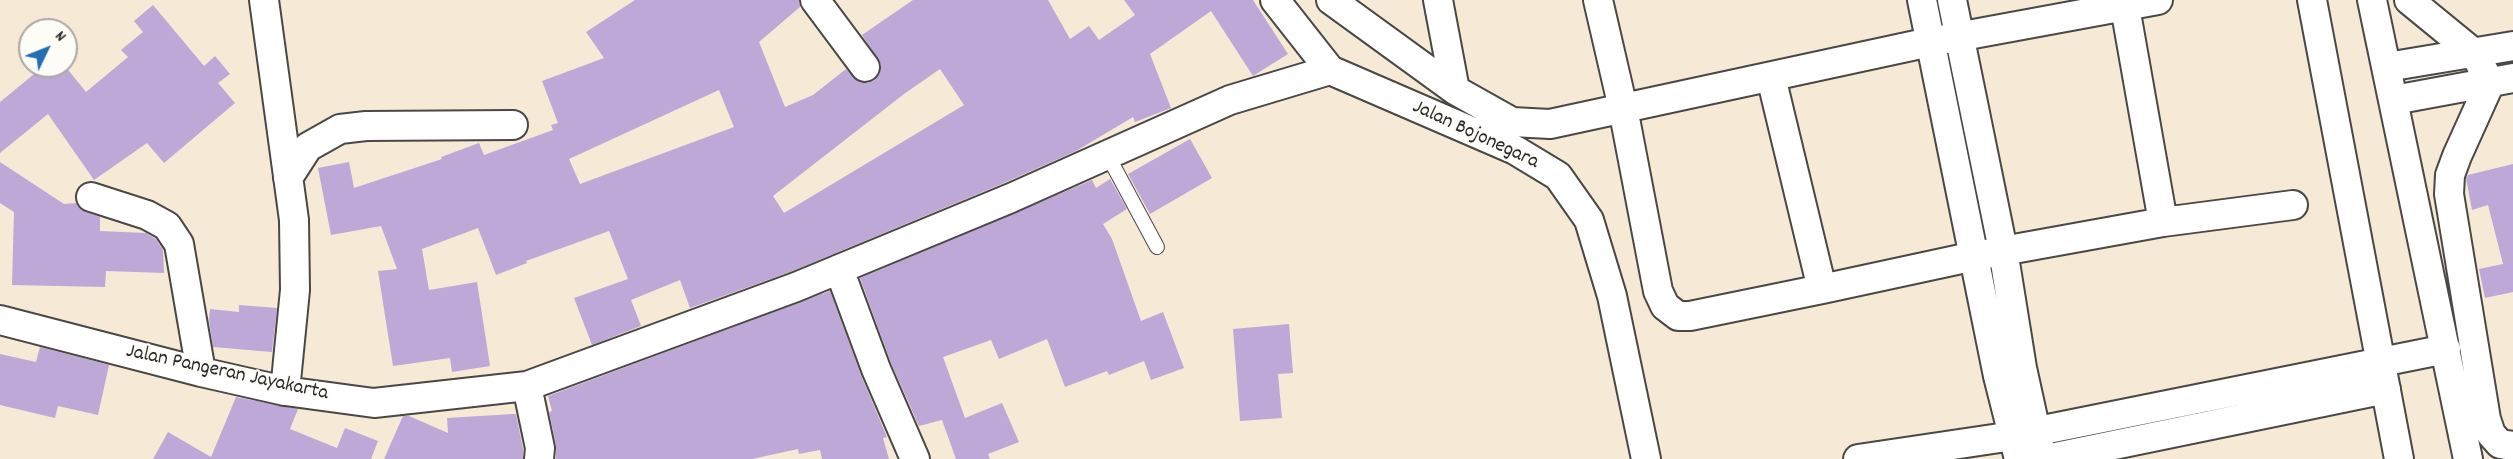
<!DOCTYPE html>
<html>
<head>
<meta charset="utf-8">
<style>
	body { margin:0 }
	#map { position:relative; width:2513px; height:459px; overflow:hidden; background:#f6e9d6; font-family:Dekko,sans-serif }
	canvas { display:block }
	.north { position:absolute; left:18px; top:18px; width:60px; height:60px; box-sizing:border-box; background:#fdfcf7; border:2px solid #a9a8a5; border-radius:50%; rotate:47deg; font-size:16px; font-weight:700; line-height:24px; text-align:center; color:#2b2b2b }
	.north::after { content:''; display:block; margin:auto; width:21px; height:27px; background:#1f6fb2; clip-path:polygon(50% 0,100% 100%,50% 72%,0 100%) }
</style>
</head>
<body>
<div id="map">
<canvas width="2513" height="459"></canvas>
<div class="north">N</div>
</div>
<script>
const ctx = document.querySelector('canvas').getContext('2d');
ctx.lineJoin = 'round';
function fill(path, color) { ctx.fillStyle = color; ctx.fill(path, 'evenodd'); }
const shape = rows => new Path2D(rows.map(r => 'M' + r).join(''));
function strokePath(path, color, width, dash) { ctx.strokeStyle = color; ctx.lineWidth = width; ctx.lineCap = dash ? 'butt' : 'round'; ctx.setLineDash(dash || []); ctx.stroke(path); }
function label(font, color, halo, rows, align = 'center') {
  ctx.font = font + ' Dekko,sans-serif'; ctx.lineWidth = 4.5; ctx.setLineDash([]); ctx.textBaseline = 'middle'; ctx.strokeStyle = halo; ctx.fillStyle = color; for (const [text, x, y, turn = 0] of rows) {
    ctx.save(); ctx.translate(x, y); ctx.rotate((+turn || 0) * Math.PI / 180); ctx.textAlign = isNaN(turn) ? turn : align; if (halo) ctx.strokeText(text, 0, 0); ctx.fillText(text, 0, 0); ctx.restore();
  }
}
const building = shape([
	[635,0,799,0,800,7,759,42,785,107,813,95,846,69,859,82,868,83,875,80,880,73,881,64,862,35,913,0,1048,0,1070,39,1089,26,1099,40,1135,15,1124,0,1253,0,1288,54,1253,76,1211,11,1150,54,1171,108,1135,122,1133,117,1076,151,1004,183,790,272,690,308,680,280,631,300,641,326,592,345,574,298,628,279,609,231,526,261,527,263,496,275,478,228,422,249,429,290,477,282,490,366,452,372,450,358,393,366,378,271,397,269,381,226,331,235,318,168,349,162,354,188,442,159,441,157,479,143,484,155,553,130,551,125,558,123,542,81,604,58,586,32],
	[940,69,964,105,784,213,773,196,904,94],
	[719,90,734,127,580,184,569,159],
	[153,5,204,66,215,56,230,74,218,83,235,103,164,163,147,143,94,180,48,114,0,153,0,102,44,66,65,66,86,92,128,57,121,50,143,32,134,21],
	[1190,139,1212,178,1150,214,1128,174],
	[0,162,64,204,76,203,85,212,100,217,100,231,146,233,156,239,163,250,164,273,106,271,105,287,12,285,14,212,0,203],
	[2513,164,2513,292,2485,298,2479,269,2503,264,2488,205,2472,210,2466,178,2468,175],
	[1110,179,1127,209,1103,224,1112,239,1141,321,1163,312,1184,368,1151,380,1144,361,1109,375,1107,371,1065,387,1047,339,999,359,991,340,943,357,965,418,1002,403,1019,442,988,454,990,459,956,459,942,420,919,426,891,363,860,278,1092,180,1096,188],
	[830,291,861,375,887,437,883,438,889,459,822,459,820,450,799,454,798,449,752,459,556,459,556,445,549,412,552,411,548,396],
	[239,305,277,308,272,352,213,347,209,320,210,309,239,312],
	[1289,324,1293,373,1278,374,1282,418,1240,421,1233,329],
	[40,347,109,365,98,415,58,406,55,418,0,405,0,354,36,362],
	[236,397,298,409,290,429,337,448,345,428,378,441,371,459,153,459,168,432,211,457],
	[513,414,516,414,523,449,523,459,384,459,403,416,409,416,448,433,447,418]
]);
const lane = shape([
	[1107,154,1157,247]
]);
const street = shape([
	[264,0,294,220,295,290,285,391],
	[815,0,865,67],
	[1275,0,1330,70,1515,150,1558,176,1589,220,1612,296,1646,459],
	[1331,0,1455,90,1512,122,1550,124,1930,42,2158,0],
	[1438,0,1455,90],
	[1598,0,1623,108,1658,291,1665,306,1678,316,1690,316,1822,289],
	[1922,0,1998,376,2019,459],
	[1952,0,2003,250,2022,368,2042,459],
	[2312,0,2399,459],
	[2372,0,2468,459],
	[2409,0,2475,54,2490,83,2457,156,2450,175,2449,194,2486,419,2491,434,2500,444,2513,446],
	[2125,7,2163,222],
	[2387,67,2513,46],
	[1771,77,1822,289,1975,256,2163,222,2293,205],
	[2394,100,2513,78],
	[288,178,308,147,340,129,366,126,513,125],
	[91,197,147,215,167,226,179,244,201,372],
	[839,269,876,369,915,459],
	[0,320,201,372,285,391,374,403,527,386,796,287,1011,198,1230,100,1330,70],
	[527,386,540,448,539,459],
	[1858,459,2013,436,2446,349],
	[2046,459,2386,389]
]);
const streetNames = [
	["Jalan Bojonegara",1475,136,25],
	["Jalan Pangeran Jayakarta",227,374,12]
];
fill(building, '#bda8d8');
strokePath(lane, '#494845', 16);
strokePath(street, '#494845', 32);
strokePath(lane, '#fff', 14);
strokePath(street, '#fff', 28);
label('21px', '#2b2b2b', '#fdfcf7', streetNames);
</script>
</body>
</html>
